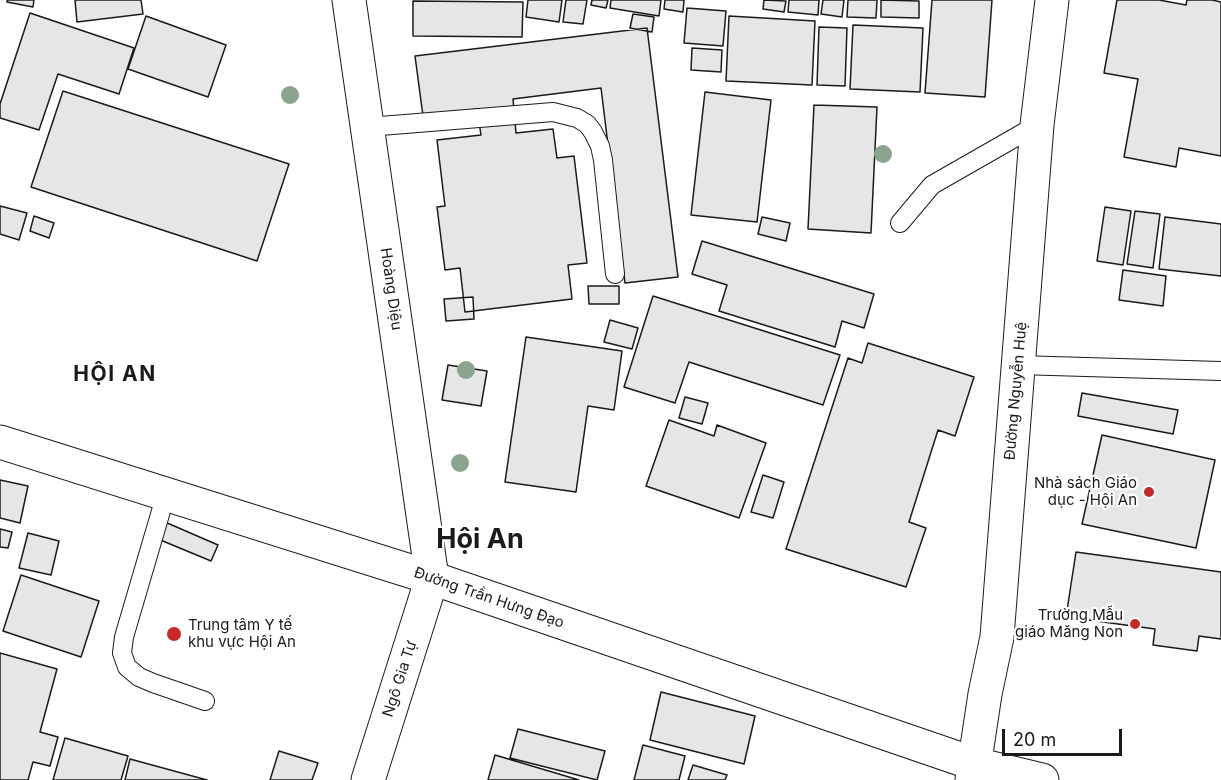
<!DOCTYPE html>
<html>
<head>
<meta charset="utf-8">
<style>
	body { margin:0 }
	#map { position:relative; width:1221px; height:780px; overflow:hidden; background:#fff; font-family:Inter,sans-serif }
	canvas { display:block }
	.scale { position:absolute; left:1002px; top:729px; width:120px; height:27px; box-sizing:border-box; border:3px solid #1a1a1a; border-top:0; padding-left:8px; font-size:18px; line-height:21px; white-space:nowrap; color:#1a1a1a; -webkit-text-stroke:4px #fff; paint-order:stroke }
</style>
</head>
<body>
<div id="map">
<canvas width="1221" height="780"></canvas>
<div class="scale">20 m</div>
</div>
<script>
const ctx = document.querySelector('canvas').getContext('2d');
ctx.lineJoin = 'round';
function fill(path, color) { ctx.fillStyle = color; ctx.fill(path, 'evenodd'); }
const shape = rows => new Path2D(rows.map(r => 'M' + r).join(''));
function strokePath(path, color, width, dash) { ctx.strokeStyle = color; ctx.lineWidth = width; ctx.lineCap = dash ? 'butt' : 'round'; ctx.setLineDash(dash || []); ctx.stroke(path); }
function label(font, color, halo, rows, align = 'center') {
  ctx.font = font + ' Inter,sans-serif'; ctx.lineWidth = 4.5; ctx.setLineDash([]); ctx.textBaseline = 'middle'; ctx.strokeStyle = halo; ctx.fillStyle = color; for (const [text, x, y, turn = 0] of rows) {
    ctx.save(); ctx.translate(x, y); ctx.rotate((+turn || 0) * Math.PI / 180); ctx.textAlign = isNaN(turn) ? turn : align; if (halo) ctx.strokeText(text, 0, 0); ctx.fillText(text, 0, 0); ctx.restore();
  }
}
const building = shape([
	[7,0,34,0,33,7,7,2,7,0],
	[75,0,141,0,143,14,77,22,75,0],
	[528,0,562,0,559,22,526,17,528,0],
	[566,0,587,0,583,24,563,22,566,0],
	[592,0,608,0,606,8,591,5,592,0],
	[611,0,661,0,659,16,610,8,611,0],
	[665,0,684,0,683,12,664,9,665,0],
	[764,0,786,1,784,12,763,9,764,0],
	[789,0,819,0,818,15,788,12,789,0],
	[823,0,844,0,842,17,821,14,823,0],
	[848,0,877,0,876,18,847,17,848,0],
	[881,0,919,1,919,18,881,17,881,0],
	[932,0,992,0,985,97,925,93,932,0],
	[1117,0,1159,0,1186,5,1187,0,1212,0,1221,2,1221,156,1179,148,1176,167,1124,157,1138,79,1104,73,1117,0],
	[413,1,523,2,522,37,413,36,413,1],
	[687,8,726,11,723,46,684,43,687,8],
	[30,13,134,48,119,94,58,74,39,130,0,118,0,104,30,13],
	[633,14,654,17,652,32,630,28,633,14],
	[146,16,226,45,208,97,128,69,146,16],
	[729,16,815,21,812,85,726,81,729,16],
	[853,25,923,28,920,92,850,89,853,25],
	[819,27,847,28,845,86,817,85,819,27],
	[647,28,678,277,625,283,601,88,513,99,516,133,553,129,557,158,574,156,587,263,568,265,572,299,465,312,460,268,445,270,437,207,445,206,437,140,481,135,477,109,423,116,415,56,647,28],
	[692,48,722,50,721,72,691,70,692,48],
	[63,91,289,164,257,261,31,187,63,91],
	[705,92,771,100,757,222,691,215,705,92],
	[814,105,877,107,871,233,808,229,814,105],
	[0,206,27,213,19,240,0,234,0,206],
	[1105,207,1131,211,1123,265,1097,261,1105,207],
	[1135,211,1160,214,1153,268,1127,264,1135,211],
	[34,216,54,223,49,238,30,231,34,216],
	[762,217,790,223,786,241,758,234,762,217],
	[1165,217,1221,224,1221,276,1159,269,1165,217],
	[702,241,874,294,864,328,842,321,835,347,719,311,727,285,692,274,702,241],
	[1123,270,1166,276,1163,306,1119,300,1123,270],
	[588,286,619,286,619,304,589,304,588,286],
	[653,296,840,355,823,405,689,362,675,403,624,387,653,296],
	[473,297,474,319,446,321,444,299,473,297],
	[610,320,638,328,632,349,604,342,610,320],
	[526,337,622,351,614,410,588,406,576,492,505,482,526,337],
	[868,343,974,377,955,436,938,430,909,522,926,528,906,587,786,549,848,358,862,363,868,343],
	[448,365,487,371,481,406,442,400,448,365],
	[1082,393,1178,410,1173,434,1078,416,1082,393],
	[685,397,708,403,702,424,679,418,685,397],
	[669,420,714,436,717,425,766,443,739,518,646,486,669,420],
	[1102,435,1215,460,1196,548,1082,524,1102,435],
	[763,475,784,482,773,518,751,512,763,475],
	[0,480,28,486,20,523,0,518,0,480],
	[165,522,218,545,211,561,158,539,165,522],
	[0,529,12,532,8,548,0,547,0,529],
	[28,533,59,541,51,575,19,568,28,533],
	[1076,552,1221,572,1221,639,1199,636,1197,651,1153,645,1155,629,1066,617,1076,552],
	[21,575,99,601,81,657,3,631,21,575],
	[0,653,57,669,40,732,58,737,50,766,33,762,28,780,0,780,0,653],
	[661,692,755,716,744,764,650,740,661,692],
	[518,729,605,751,597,780,510,758,518,729],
	[65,738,128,756,121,780,53,780,65,738],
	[643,745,685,756,679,780,634,780,643,745],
	[279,751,318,763,312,780,270,780,279,751],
	[495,755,579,780,488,780,495,755],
	[130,759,207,780,125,780,130,759],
	[693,765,727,775,725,780,688,780,693,765]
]);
const lane = shape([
	[368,127,553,112,577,118,587,124,593,132,600,146,603,160,615,274],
	[900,223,932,185,1037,125],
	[1018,365,1221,371],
	[166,494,124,637,122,653,127,667,139,677,153,683,205,701]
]);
const street = shape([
	[972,780,985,694,997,637,1037,125,1052,0]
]);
const secondary = shape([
	[349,0,432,578,368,780]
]);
const primary = shape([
	[0,442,432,578,975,764,1042,780]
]);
const trees = [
	[290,95],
	[883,154],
	[466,370],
	[460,463]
];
const markers = [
	[1149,492,6,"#c62828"],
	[1135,624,6,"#c62828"],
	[174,634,8,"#c62828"]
];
const streetNames = [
	["Hoàng Diệu",391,289,82],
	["Đường Nguyễn Huệ",1016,391,-85],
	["Đường Trần Hưng Đạo",489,598,19],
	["Ngô Gia Tự",400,679,-72]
];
const poiNames = [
	["Nhà sách Giáo",1137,483],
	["dục - Hội An",1137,500],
	["Trường Mẫu",1123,615],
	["giáo Măng Non",1123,632],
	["Trung tâm Y tế",188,625,"left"],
	["khu vực Hội An",188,642,"left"]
];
const districtNames = [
	["HỘI AN",115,375]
];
const townNames = [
	["Hội An",480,540]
];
fill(building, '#e6e6e6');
strokePath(building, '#1a1a1a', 1.5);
strokePath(lane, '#1a1a1a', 20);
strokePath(street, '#1a1a1a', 35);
strokePath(secondary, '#1a1a1a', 35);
strokePath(primary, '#1a1a1a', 35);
strokePath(lane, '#fff', 18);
strokePath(street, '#fff', 33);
strokePath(secondary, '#fff', 33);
strokePath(primary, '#fff', 33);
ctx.fillStyle = '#8aa48f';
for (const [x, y] of trees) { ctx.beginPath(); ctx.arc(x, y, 9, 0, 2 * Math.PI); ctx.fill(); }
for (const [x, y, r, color] of markers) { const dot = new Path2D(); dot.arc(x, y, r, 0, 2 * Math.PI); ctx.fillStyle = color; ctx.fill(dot); strokePath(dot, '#fff', 2); }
label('15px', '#1a1a1a', '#fff', streetNames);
label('15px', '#1a1a1a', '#fff', poiNames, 'right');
ctx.letterSpacing = '1.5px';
label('bold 21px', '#1a1a1a', '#fff', districtNames);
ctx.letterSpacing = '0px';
label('bold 27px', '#1a1a1a', '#fff', townNames);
</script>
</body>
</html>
